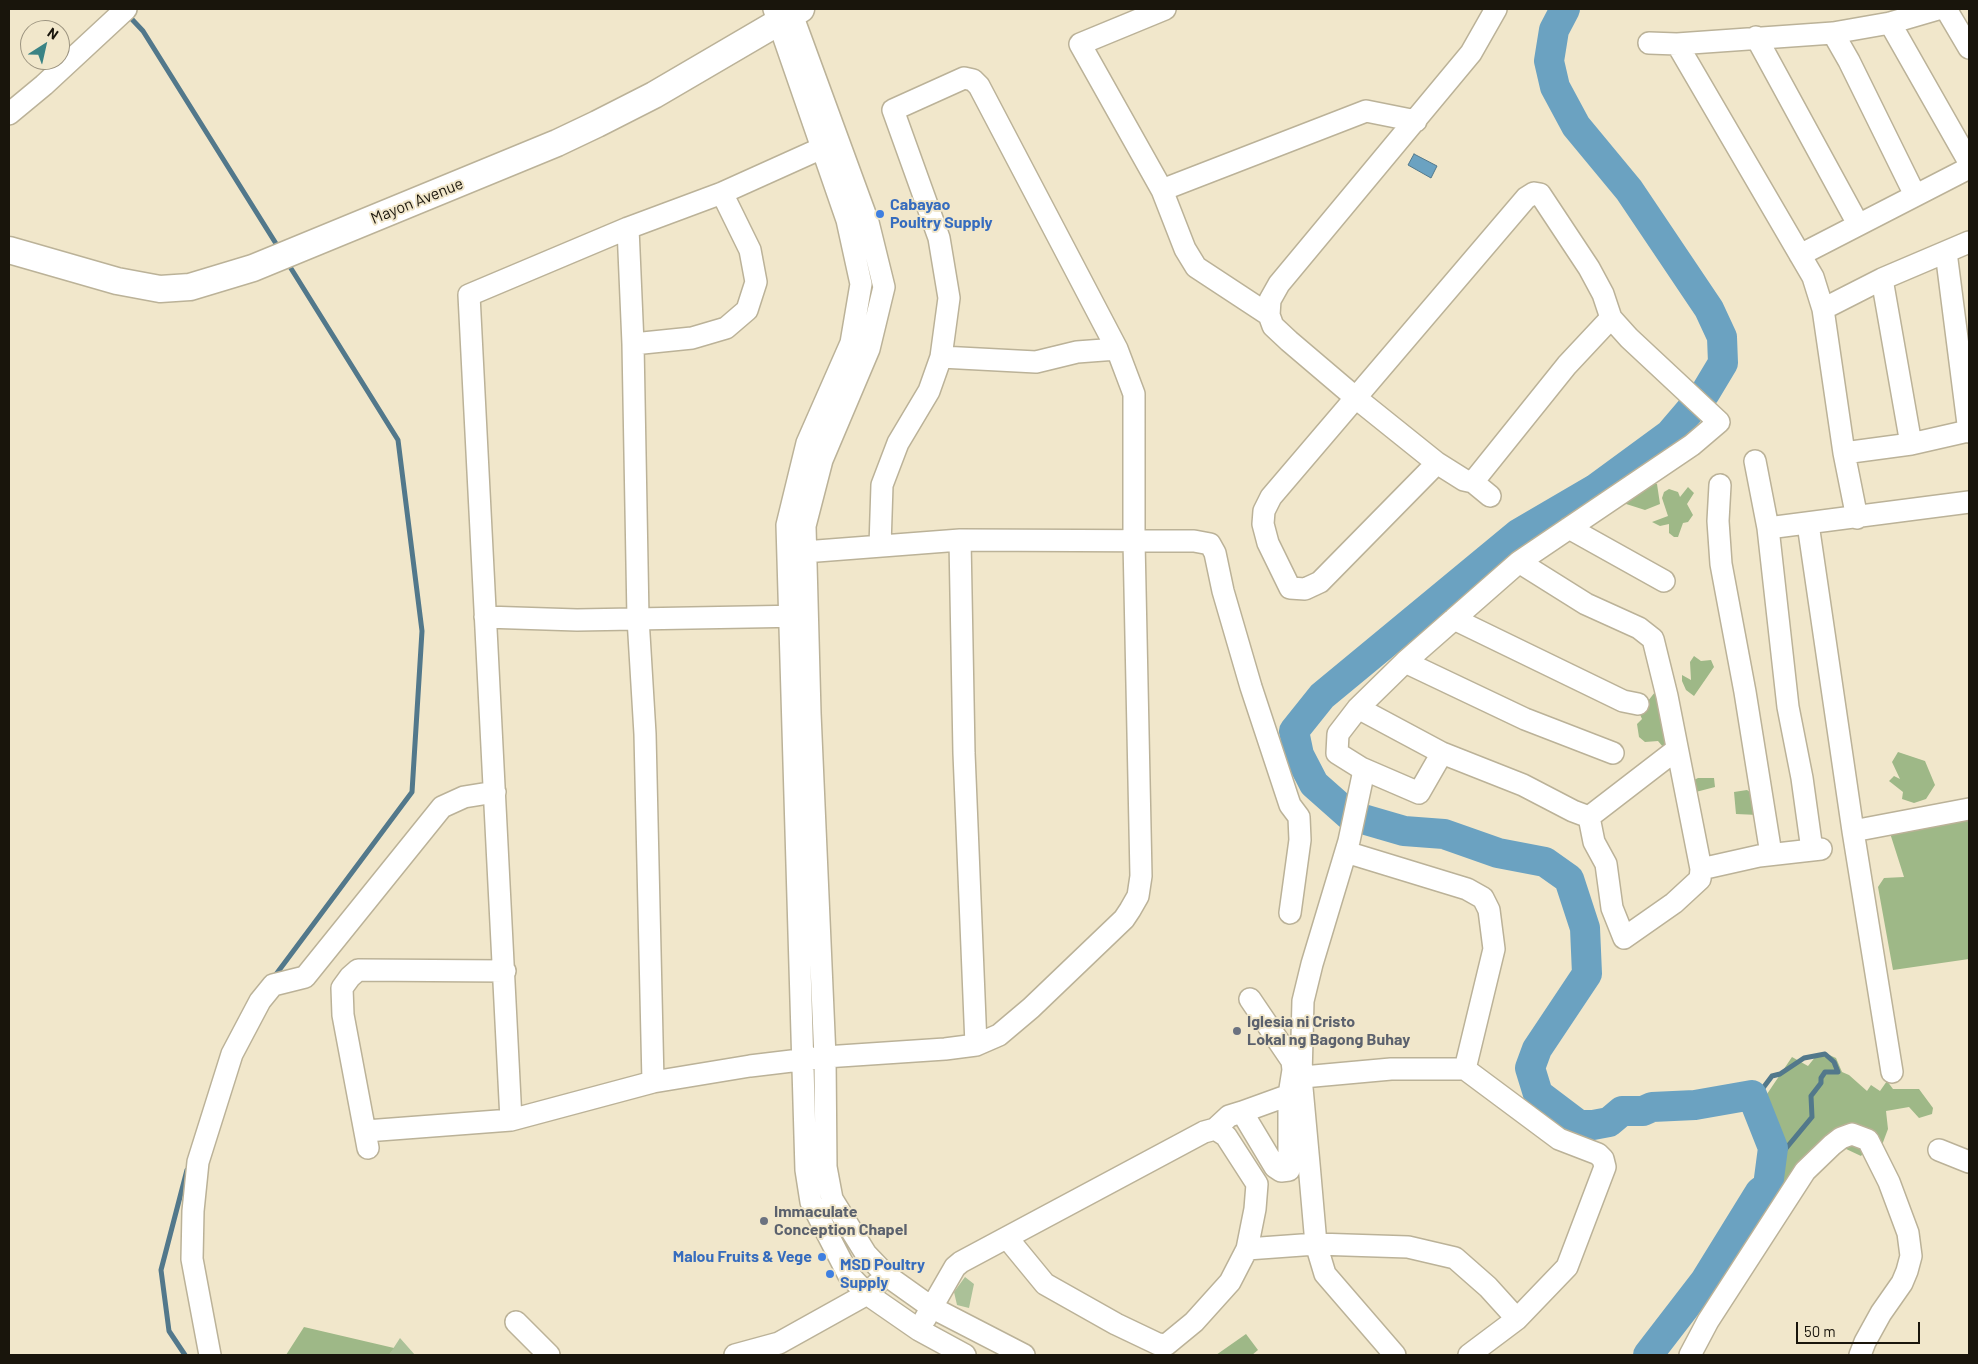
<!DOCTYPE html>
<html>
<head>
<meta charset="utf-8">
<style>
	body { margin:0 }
	#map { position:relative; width:1978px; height:1364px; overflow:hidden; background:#f1e7cb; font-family:Barlow,sans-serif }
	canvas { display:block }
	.frame { position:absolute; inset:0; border:10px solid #19150c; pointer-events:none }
	.north { position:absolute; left:20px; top:20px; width:50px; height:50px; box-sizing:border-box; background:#f1e7cb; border:1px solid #9b937f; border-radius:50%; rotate:35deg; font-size:14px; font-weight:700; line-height:20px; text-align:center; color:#19150c }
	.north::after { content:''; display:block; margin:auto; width:18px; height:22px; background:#3a8385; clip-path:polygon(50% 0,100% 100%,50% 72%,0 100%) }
	.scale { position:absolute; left:1796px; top:1322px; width:124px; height:22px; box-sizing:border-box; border:2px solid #19150c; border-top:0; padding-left:6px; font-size:15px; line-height:18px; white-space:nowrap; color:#19150c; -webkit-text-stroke:4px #f1e7cb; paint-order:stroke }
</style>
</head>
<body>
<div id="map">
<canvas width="1978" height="1364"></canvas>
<div class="frame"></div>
<div class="north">N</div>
<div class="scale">50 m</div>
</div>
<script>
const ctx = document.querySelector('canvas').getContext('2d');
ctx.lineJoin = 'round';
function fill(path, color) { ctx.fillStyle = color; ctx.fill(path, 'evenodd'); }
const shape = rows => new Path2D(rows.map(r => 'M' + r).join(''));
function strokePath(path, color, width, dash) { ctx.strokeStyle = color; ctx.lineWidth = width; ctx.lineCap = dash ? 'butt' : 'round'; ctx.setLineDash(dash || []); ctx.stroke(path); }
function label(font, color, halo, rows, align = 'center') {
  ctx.font = font + ' Barlow,sans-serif'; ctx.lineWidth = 4; ctx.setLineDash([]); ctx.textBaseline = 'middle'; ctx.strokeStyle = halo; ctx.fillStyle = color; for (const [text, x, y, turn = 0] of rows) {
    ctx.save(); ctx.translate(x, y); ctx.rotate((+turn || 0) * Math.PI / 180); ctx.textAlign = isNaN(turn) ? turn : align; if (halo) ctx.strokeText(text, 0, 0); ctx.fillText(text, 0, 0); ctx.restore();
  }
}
const green = shape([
	[965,1277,974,1284,969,1308,957,1305,954,1292],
	[400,1338,415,1355,389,1355]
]);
const forest = shape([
	[1651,482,1657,484,1660,504,1645,510,1623,503],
	[1688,487,1694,493,1687,504,1693,515,1688,522,1683,523,1678,537,1674,537,1669,533,1669,524,1660,526,1652,522,1668,516,1662,498,1664,492,1669,489,1678,492,1680,497],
	[1694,656,1701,661,1711,660,1714,667,1694,696,1686,690,1682,681,1682,675,1691,680,1690,662],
	[1662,683,1678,725,1663,747,1658,741,1645,742,1639,737,1637,724,1642,719,1638,710,1650,704,1648,701],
	[1898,752,1925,761,1935,785,1926,799,1914,803,1902,799,1903,792,1889,781,1894,776,1900,779,1892,762],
	[1698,778,1714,778,1715,787,1692,793,1692,781],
	[1747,790,1753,794,1758,815,1736,814,1734,792],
	[1969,816,1969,959,1893,970,1878,887,1884,878,1904,877,1889,830],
	[1827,1054,1836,1058,1842,1072,1849,1075,1867,1091,1871,1085,1880,1091,1887,1081,1893,1089,1919,1089,1933,1108,1932,1114,1919,1118,1909,1107,1886,1111,1888,1129,1882,1145,1871,1143,1861,1156,1844,1148,1771,1215,1759,1209,1767,1219,1763,1228,1753,1223,1752,1213,1763,1193,1779,1181,1785,1162,1774,1163,1773,1140,1767,1119,1755,1114,1753,1092,1767,1094,1792,1057,1808,1066,1816,1056],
	[304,1327,394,1348,389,1355,286,1355],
	[1246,1334,1258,1350,1252,1355,1216,1355]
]);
const water = shape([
	[1414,154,1437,166,1431,178,1408,165,1414,154]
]);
const stream = shape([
	[127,14,143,31,280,250],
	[274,977,412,792,422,631,398,440,287,262],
	[1752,1095,1763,1088,1772,1076,1780,1074,1804,1058,1825,1054,1834,1062,1838,1072,1825,1072,1821,1078,1821,1083,1811,1096,1812,1117,1783,1152,1781,1168,1777,1179,1768,1186],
	[185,1355,169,1331,161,1270,187,1170]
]);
const river = shape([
	[1565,9,1554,30,1549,61,1555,87,1576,126,1629,190,1709,309,1722,337,1723,363,1705,393,1670,434,1595,489,1518,534,1322,696,1294,731,1299,755,1314,784,1349,815,1404,831,1444,834,1498,853,1545,862,1569,879,1585,928,1587,974,1537,1049,1530,1068,1538,1094,1579,1125,1593,1125,1609,1122,1622,1111,1643,1111,1652,1107,1695,1105,1752,1095,1773,1148,1768,1186,1760,1192,1705,1281,1648,1355]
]);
const minor = shape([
	[774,9,847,220,861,284,851,343,807,443,787,525,806,1170,811,1202,848,1274,867,1294,919,1330,965,1355],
	[790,9,868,222,884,287,869,349,822,460,805,526,810,713,825,1057,826,1167,832,1199,866,1254,886,1275,931,1307,1024,1355],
	[1165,9,1080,44,1162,190,1185,249,1196,267,1269,315,1273,326,1289,341,1356,398,1437,463,1464,480,1473,482,1490,496],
	[1946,9,1969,48],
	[1890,23,1969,162],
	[1833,33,1849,61,1915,195],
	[1756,37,1858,224],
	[1649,43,1677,44,1833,33,1890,23,1938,9],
	[1677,44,1813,277,1823,309,1844,453,1857,518],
	[9,114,44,85,126,9],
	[1162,190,1366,111,1416,121],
	[628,228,633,344,638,618,645,734,653,1082],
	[1946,252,1969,432],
	[1800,255,1969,168],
	[1882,279,1911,444],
	[1823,309,1882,279,1969,242],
	[1269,315,1270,300,1279,284,1471,53,1496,9],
	[633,344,692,338,726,328,747,310,756,282,750,250,722,193],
	[941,357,1036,362,1077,352,1117,349],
	[1844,453,1911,444,1968,431],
	[1755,461,1768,528,1788,707,1802,778,1812,850],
	[1473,482,1567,365,1611,318],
	[1720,485,1718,521,1721,564,1745,692,1771,854],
	[1808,524,1853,831],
	[1569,528,1664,581],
	[1768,528,1969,502],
	[960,540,964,753,976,1045],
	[791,553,960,540,1194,541,1210,544,1215,553,1223,591,1251,687,1290,805,1299,817,1300,840,1290,913],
	[1519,562,1586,604,1639,628,1653,639,1667,696,1701,869,1759,856,1821,849],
	[485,617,577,620,805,616],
	[1454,619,1623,701,1638,704],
	[1405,662,1525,719,1613,753],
	[1358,708,1442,753,1523,785,1573,811,1589,817,1676,750],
	[1361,768,1419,793,1442,753],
	[1589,817,1594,842,1606,864,1612,908,1624,938,1674,903,1700,879,1701,869],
	[1346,852,1467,889,1483,898,1489,910,1494,949,1465,1069],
	[1892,1072,1853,831,1969,809],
	[1292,1078,1391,1069,1465,1069,1559,1139,1598,1154,1603,1159,1605,1167,1567,1267,1517,1319,1469,1355],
	[1242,1112,1289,1095,1293,1070,1292,1061,1250,999],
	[511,1120,469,295,628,228,722,193,833,143],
	[366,1131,511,1120,653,1082,750,1066,825,1057,945,1049,976,1045,999,1035,1031,1008,1124,919,1130,910,1138,896,1141,876,1134,541,1134,394,1117,349,979,86,973,80,964,78,893,110,939,238,949,298,941,357,929,391,898,443,882,485,880,546],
	[368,1148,343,1015,342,988,350,977,358,970,505,971],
	[1939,1150,1969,1162],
	[1008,1239,1045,1284,1116,1324,1158,1344,1166,1345,1194,1322,1230,1282,1247,1249,1255,1209,1257,1184,1226,1136,1215,1129],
	[1247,1249,1316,1244,1408,1247,1455,1258,1488,1287,1517,1319],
	[925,1319,955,1267,961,1262,1204,1132,1215,1129,1229,1116,1242,1112,1275,1167,1281,1171,1289,1170,1289,1095],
	[516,1322,549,1355],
	[210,1355,192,1259,193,1211,198,1162,232,1054,260,1001,273,985,305,977,442,807,464,797,495,792],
	[735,1355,779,1343,867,1294,877,1284],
	[1395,1355,1325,1274,1316,1244,1309,1164,1301,1077,1303,1001,1312,964,1349,841,1363,775,1361,768,1337,753,1338,734,1358,708,1405,662,1519,562,1692,445,1719,422,1629,338,1611,318,1603,294,1589,268,1540,194,1534,193,1526,198,1271,497,1264,511,1263,524,1268,543,1290,588,1305,589,1320,582,1437,463],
	[1690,1355,1708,1321,1805,1171,1832,1145,1841,1138,1852,1134,1868,1140,1889,1182,1908,1233,1911,1256,1907,1271,1902,1283,1881,1313,1865,1342,1860,1355]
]);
const major = shape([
	[9,250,117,281,160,289,190,287,253,268,557,143,597,124,654,95,801,9]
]);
const markers = [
	[880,214,5,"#3f7fe0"],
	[1237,1031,5,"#6b7280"],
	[764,1221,5,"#6b7280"],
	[822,1257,5,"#3f7fe0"],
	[830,1274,5,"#3f7fe0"]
];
const streetNames = [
	["Mayon Avenue",417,201,-22]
];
const shopNames = [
	["Cabayao",890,205],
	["Poultry Supply",890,223],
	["Malou Fruits & Vege",812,1257,"right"],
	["MSD Poultry",840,1265],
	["Supply",840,1283]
];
const worshipNames = [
	["Iglesia ni Cristo",1247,1022],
	["Lokal ng Bagong Buhay",1247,1040],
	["Immaculate",774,1212],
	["Conception Chapel",774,1230]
];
fill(green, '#abc198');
fill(forest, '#9eb887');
fill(water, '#6ba2c1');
strokePath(water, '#52788b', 1);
strokePath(stream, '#52788b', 5);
strokePath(river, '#6ba2c1', 30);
strokePath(minor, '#bbb298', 24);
strokePath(major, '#bbb298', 29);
strokePath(minor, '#fff', 21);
strokePath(major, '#fff', 26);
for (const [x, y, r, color] of markers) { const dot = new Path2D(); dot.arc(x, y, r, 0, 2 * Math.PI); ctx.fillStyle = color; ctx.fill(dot); strokePath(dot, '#f1e7cb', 2); }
label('16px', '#19150c', '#f1e7cb', streetNames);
label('bold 16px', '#366cbe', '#f1e7cb', shopNames, 'left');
label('bold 16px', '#5b616d', '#f1e7cb', worshipNames, 'left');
</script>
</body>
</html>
